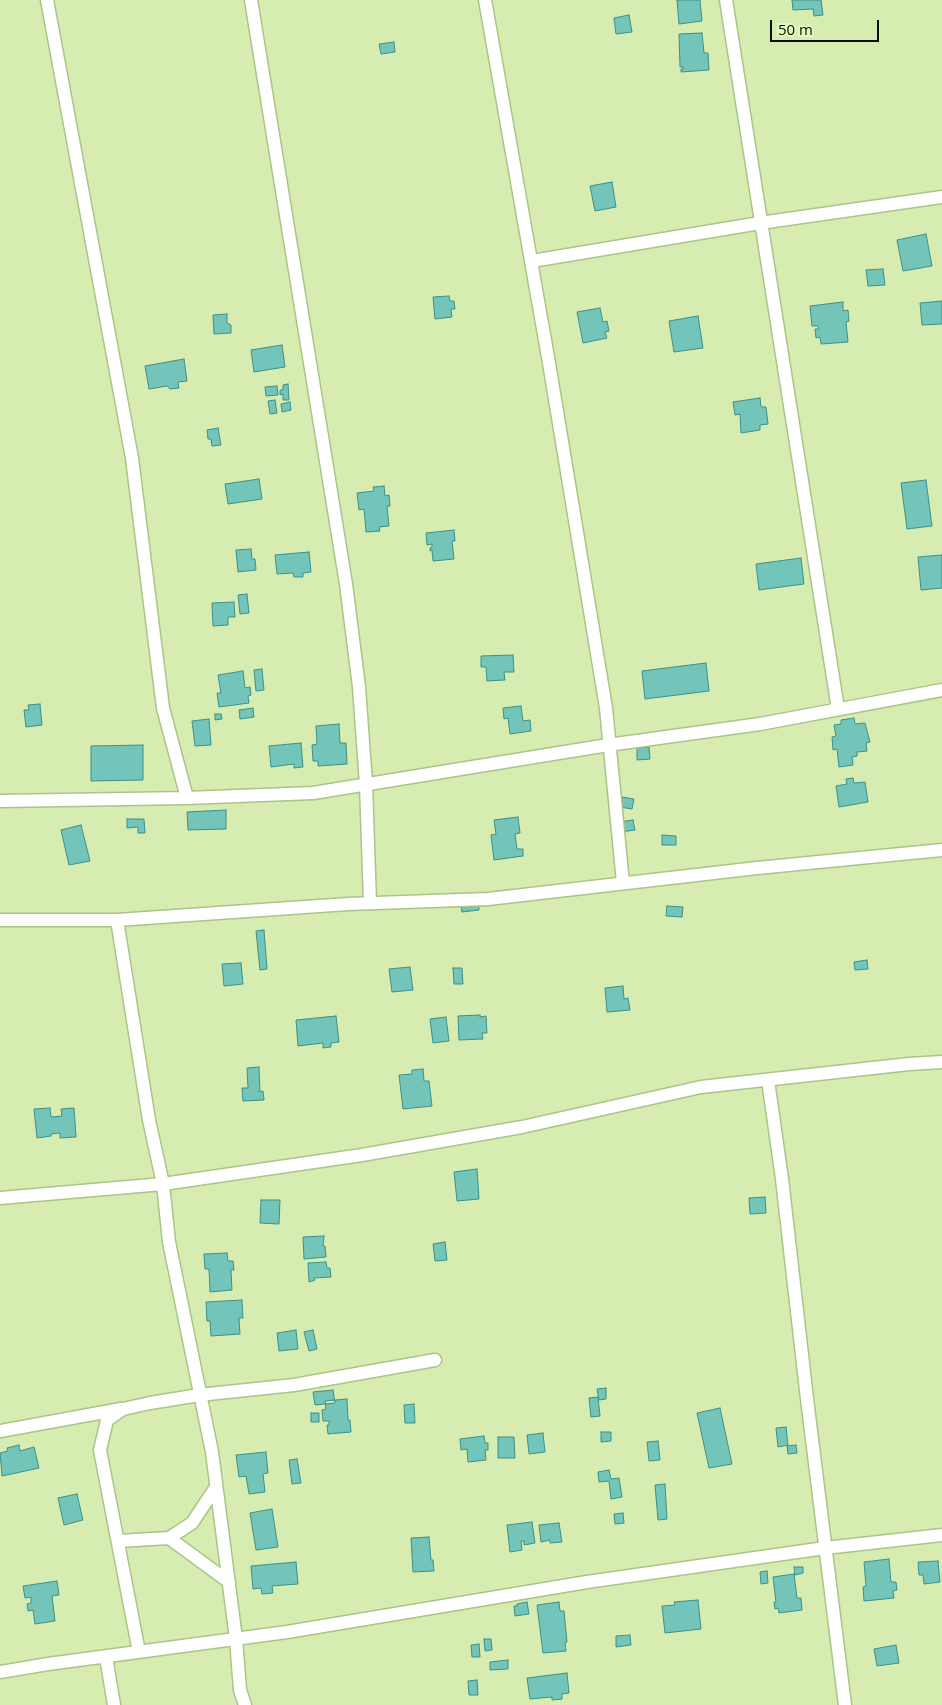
<!DOCTYPE html>
<html>
<head>
<meta charset="utf-8">
<style>
	body { margin:0 }
	#map { position:relative; width:942px; height:1705px; overflow:hidden; background:#d6ecb1; font-family:"Open Sans",sans-serif }
	canvas { display:block }
	.scale { position:absolute; left:770px; top:20px; width:109px; height:22px; box-sizing:border-box; border:2px solid #0a1000; border-top:0; padding-left:6px; font-size:15px; line-height:18px; white-space:nowrap; color:#0a1000; -webkit-text-stroke:4px #e3fabe; paint-order:stroke }
</style>
</head>
<body>
<div id="map">
<canvas width="942" height="1705"></canvas>
<div class="scale">50 m</div>
</div>
<script>
const ctx = document.querySelector('canvas').getContext('2d');
ctx.lineJoin = 'round';
function fill(path, color) { ctx.fillStyle = color; ctx.fill(path, 'evenodd'); }
const shape = rows => new Path2D(rows.map(r => 'M' + r).join(''));
function strokePath(path, color, width, dash) { ctx.strokeStyle = color; ctx.lineWidth = width; ctx.lineCap = dash ? 'butt' : 'round'; ctx.setLineDash(dash || []); ctx.stroke(path); }
const building = shape([
	[677,0,700,0,702,21,679,24,677,0],
	[792,0,821,0,823,15,814,16,813,9,793,10,792,0],
	[629,15,632,32,616,34,614,18,629,15],
	[702,33,704,53,708,53,709,70,681,72,681,69,683,69,683,67,680,67,679,34,702,33],
	[394,42,395,52,381,54,379,44,394,42],
	[612,182,616,207,595,211,590,186,612,182],
	[926,234,932,266,903,271,897,240,926,234],
	[883,269,885,285,868,286,866,270,883,269],
	[449,296,450,301,454,301,455,309,451,309,452,317,435,319,433,297,449,296],
	[942,301,942,324,922,325,920,303,942,301],
	[843,302,843,311,848,310,849,321,846,322,848,342,821,344,820,337,816,338,815,329,819,329,818,326,812,326,810,306,843,302],
	[600,308,603,322,607,321,609,331,605,332,607,338,583,343,577,312,600,308],
	[227,314,227,323,231,325,231,333,214,334,213,315,227,314],
	[698,316,703,348,674,352,669,321,698,316],
	[282,345,285,367,254,372,251,350,282,345],
	[184,359,187,381,178,382,179,388,170,389,167,386,149,389,145,366,184,359],
	[288,384,289,400,283,400,283,394,280,395,280,390,283,390,283,385,288,384],
	[277,386,278,395,266,396,265,387,277,386],
	[760,398,761,407,766,407,768,424,760,425,760,430,741,433,740,414,735,415,733,402,760,398],
	[275,400,277,413,270,414,268,401,275,400],
	[290,402,291,410,282,412,281,404,290,402],
	[218,428,221,445,212,446,211,439,208,439,207,430,218,428],
	[259,479,262,499,228,504,225,484,259,479],
	[926,480,932,526,907,529,901,483,926,480],
	[384,486,385,496,389,495,390,506,387,506,389,526,379,527,380,531,366,532,364,509,359,510,357,493,374,491,373,487,384,486],
	[454,530,455,541,452,541,454,559,433,561,432,550,430,551,430,548,432,547,432,544,427,545,426,533,454,530],
	[251,549,252,559,255,559,256,570,238,572,236,550,251,549],
	[309,552,311,572,303,573,303,577,294,577,293,573,277,574,275,555,309,552],
	[942,555,942,588,921,590,918,557,942,555],
	[801,558,804,584,759,590,756,564,801,558],
	[247,594,249,613,240,614,238,595,247,594],
	[234,602,235,617,228,617,228,625,213,626,212,603,234,602],
	[513,655,514,672,504,672,505,680,487,681,486,667,481,667,481,656,513,655],
	[706,663,709,691,645,699,642,671,706,663],
	[262,669,264,690,256,691,254,670,262,669],
	[243,671,245,688,250,687,251,695,248,696,249,703,219,707,217,693,221,693,218,675,243,671],
	[40,704,42,725,26,727,24,710,29,710,28,705,40,704],
	[521,706,523,721,530,720,531,731,510,734,508,718,504,719,503,708,521,706],
	[253,708,254,717,240,719,239,710,253,708],
	[215,714,221,714,222,719,215,720,215,714],
	[854,718,855,724,865,723,870,742,866,743,867,751,857,752,857,756,852,757,853,765,839,767,837,749,833,750,832,737,836,736,834,725,841,724,841,720,854,718],
	[209,719,211,745,195,746,192,721,209,719],
	[339,724,340,743,346,743,347,764,318,766,318,761,313,761,312,745,317,744,316,726,339,724],
	[301,743,303,767,294,768,294,764,271,767,269,746,301,743],
	[143,745,143,780,91,781,91,746,143,745],
	[649,747,650,759,637,760,637,748,649,747],
	[853,778,854,783,865,782,868,802,839,807,836,786,847,784,846,779,853,778],
	[622,797,634,799,632,809,620,807,622,797],
	[226,810,226,829,188,830,187,812,226,810],
	[518,817,520,833,515,834,517,849,523,849,523,856,494,860,491,835,496,834,494,820,518,817],
	[127,819,144,819,145,833,138,833,138,827,127,828,127,819],
	[633,820,635,830,621,832,619,822,633,820],
	[81,825,90,861,69,865,61,830,81,825],
	[662,835,676,836,676,845,662,845,662,835],
	[478,900,479,910,462,912,460,903,478,900],
	[667,906,683,907,682,917,666,916,667,906],
	[264,930,267,969,260,970,256,931,264,930],
	[867,960,868,969,855,970,854,962,867,960],
	[241,963,243,984,224,986,222,964,241,963],
	[410,967,413,990,392,992,389,969,410,967],
	[453,968,462,968,463,984,454,984,453,968],
	[623,986,624,999,628,998,630,1010,607,1012,605,988,623,986],
	[480,1015,480,1017,486,1016,487,1033,482,1033,483,1039,459,1040,458,1016,480,1015],
	[336,1016,339,1042,331,1043,331,1047,323,1048,323,1043,298,1046,296,1020,336,1016],
	[446,1017,449,1041,433,1043,430,1019,446,1017],
	[259,1067,260,1092,263,1091,264,1100,243,1101,242,1088,248,1088,247,1068,259,1067],
	[423,1069,424,1081,429,1081,432,1106,403,1109,399,1075,412,1074,412,1070,423,1069],
	[50,1108,51,1117,62,1116,61,1109,74,1108,76,1137,60,1138,60,1133,51,1134,51,1136,37,1138,34,1109,50,1108],
	[477,1169,479,1199,457,1201,454,1172,477,1169],
	[765,1197,766,1213,750,1214,749,1198,765,1197],
	[261,1200,280,1200,279,1224,260,1223,261,1200],
	[324,1236,323,1246,325,1246,326,1257,304,1259,303,1237,324,1236],
	[445,1242,447,1260,435,1261,433,1244,445,1242],
	[227,1253,228,1261,233,1261,234,1270,231,1270,232,1290,210,1292,209,1269,205,1269,204,1254,227,1253],
	[326,1262,327,1268,330,1268,331,1277,314,1278,315,1280,309,1282,308,1263,326,1262],
	[242,1300,243,1318,239,1318,240,1334,211,1336,210,1321,207,1321,206,1302,242,1300],
	[296,1330,298,1349,279,1351,277,1333,296,1330],
	[313,1330,317,1349,309,1351,304,1332,313,1330],
	[606,1388,606,1399,599,1400,597,1389,606,1388],
	[333,1390,335,1403,315,1405,313,1392,333,1390],
	[598,1397,600,1416,591,1417,589,1398,598,1397],
	[347,1399,348,1420,350,1420,351,1432,328,1434,327,1425,329,1425,329,1421,323,1421,322,1410,326,1409,325,1401,347,1399],
	[414,1404,415,1423,405,1423,404,1405,414,1404],
	[720,1408,732,1464,709,1468,697,1413,720,1408],
	[311,1413,319,1413,319,1422,311,1422,311,1413],
	[786,1427,788,1445,778,1447,776,1428,786,1427],
	[601,1432,611,1432,611,1441,601,1442,601,1432],
	[543,1433,545,1452,529,1454,527,1435,543,1433],
	[484,1436,485,1443,488,1443,488,1450,485,1450,486,1460,468,1462,467,1449,461,1450,460,1439,484,1436],
	[498,1437,514,1437,515,1458,498,1458,498,1437],
	[658,1441,660,1460,649,1461,647,1442,658,1441],
	[19,1445,20,1451,34,1447,39,1468,2,1476,0,1453,8,1451,7,1448,19,1445],
	[796,1445,797,1453,788,1454,787,1446,796,1445],
	[266,1452,268,1473,263,1474,265,1492,249,1494,246,1476,239,1477,236,1455,266,1452],
	[297,1459,301,1483,292,1484,289,1460,297,1459],
	[609,1470,611,1479,619,1478,622,1497,611,1499,609,1481,599,1482,598,1472,609,1470],
	[665,1484,667,1519,658,1520,655,1485,665,1484],
	[77,1494,83,1520,64,1525,58,1498,77,1494],
	[272,1509,278,1547,256,1550,250,1513,272,1509],
	[623,1513,624,1523,615,1524,614,1514,623,1513],
	[532,1522,535,1543,524,1545,524,1541,521,1541,522,1550,510,1552,507,1525,532,1522],
	[559,1523,562,1542,550,1543,550,1540,541,1542,539,1525,559,1523],
	[429,1537,431,1560,433,1560,434,1571,413,1572,411,1538,429,1537],
	[889,1559,891,1582,896,1582,897,1590,893,1591,894,1598,864,1601,863,1587,866,1586,864,1562,889,1559],
	[938,1561,940,1582,924,1584,923,1575,919,1575,918,1562,938,1561],
	[296,1562,298,1584,272,1586,273,1593,262,1594,261,1588,253,1589,251,1566,296,1562],
	[794,1567,803,1567,803,1573,795,1575,794,1567],
	[767,1571,768,1583,761,1584,760,1572,767,1571],
	[794,1574,797,1598,801,1598,802,1610,779,1613,778,1608,775,1609,774,1602,776,1602,773,1577,794,1574],
	[57,1581,59,1595,52,1596,55,1621,35,1624,33,1610,28,1611,27,1604,31,1603,31,1597,25,1598,23,1586,57,1581],
	[698,1600,701,1629,665,1633,662,1606,675,1605,674,1602,698,1600],
	[527,1602,529,1614,515,1616,514,1606,517,1606,517,1604,527,1602],
	[559,1602,560,1611,564,1611,567,1642,565,1642,566,1651,543,1653,537,1605,559,1602],
	[630,1635,631,1645,616,1647,616,1636,630,1635],
	[484,1639,491,1639,492,1650,485,1651,484,1639],
	[479,1644,480,1657,472,1657,471,1645,479,1644],
	[896,1645,899,1663,877,1666,874,1649,896,1645],
	[508,1660,508,1669,490,1670,490,1662,508,1660],
	[567,1673,569,1693,562,1694,562,1699,552,1700,552,1697,530,1699,527,1678,567,1673],
	[477,1680,478,1695,469,1695,468,1681,477,1680]
]);
const minor = shape([
	[47,0,132,458,163,708,187,798],
	[251,0,346,584,359,687,366,784,370,903],
	[485,0,549,363,606,708,623,883],
	[726,0,838,709],
	[532,261,760,223,942,197],
	[0,801,187,798,313,793,608,745,760,724,942,690],
	[0,920,117,920,348,904,488,899,757,868,942,850],
	[117,920,149,1120,163,1184,169,1242,212,1452,236,1639,240,1690,245,1705],
	[768,1080,782,1179,807,1399,845,1705],
	[0,1198,163,1184,362,1155,522,1127,701,1087,909,1064,942,1062],
	[0,1431,121,1409],
	[169,1538,192,1523,216,1487],
	[118,1541,169,1538,229,1582],
	[139,1652,100,1450,107,1420,123,1409,150,1403,199,1395,294,1385,435,1360],
	[106,1657,114,1705],
	[0,1672,48,1664,287,1632,587,1582,825,1548,942,1535]
]);
fill(building, '#73c4b9');
strokePath(building, '#3e9086', 1);
strokePath(minor, '#adc389', 15);
strokePath(minor, '#fff', 12);
</script>
</body>
</html>
